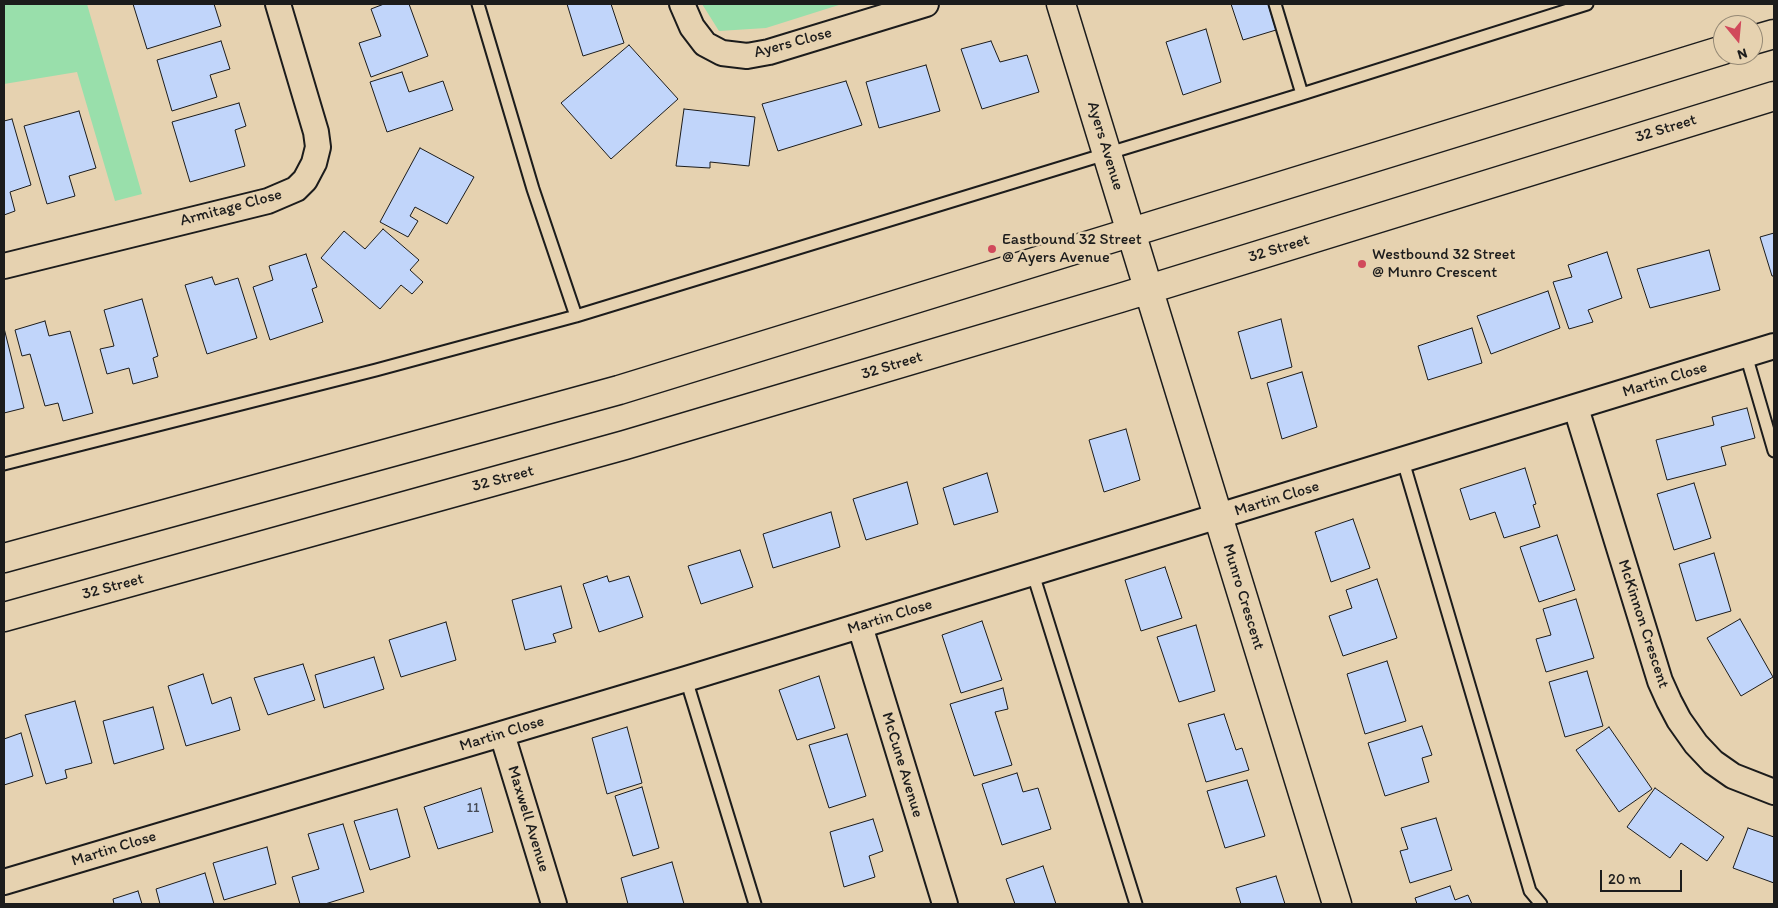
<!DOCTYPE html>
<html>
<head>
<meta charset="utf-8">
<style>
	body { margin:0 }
	#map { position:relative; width:1778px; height:908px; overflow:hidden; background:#e6d2b0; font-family:Itim,sans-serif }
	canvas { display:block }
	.frame { position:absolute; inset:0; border:5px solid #1c1c1c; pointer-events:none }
	.north { position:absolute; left:1713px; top:15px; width:50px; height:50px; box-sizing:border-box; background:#e6d2b0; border:1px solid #958975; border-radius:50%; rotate:163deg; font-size:14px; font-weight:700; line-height:20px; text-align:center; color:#1c1c1c }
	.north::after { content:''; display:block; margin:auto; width:18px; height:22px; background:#d1495b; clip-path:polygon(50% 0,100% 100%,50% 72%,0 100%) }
	.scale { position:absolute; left:1600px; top:870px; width:82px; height:22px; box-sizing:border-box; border:2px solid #1c1c1c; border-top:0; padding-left:6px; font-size:15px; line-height:18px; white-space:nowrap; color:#1c1c1c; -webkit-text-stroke:4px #e6d2b0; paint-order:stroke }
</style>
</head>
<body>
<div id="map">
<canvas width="1778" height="908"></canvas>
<div class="frame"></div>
<div class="north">N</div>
<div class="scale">20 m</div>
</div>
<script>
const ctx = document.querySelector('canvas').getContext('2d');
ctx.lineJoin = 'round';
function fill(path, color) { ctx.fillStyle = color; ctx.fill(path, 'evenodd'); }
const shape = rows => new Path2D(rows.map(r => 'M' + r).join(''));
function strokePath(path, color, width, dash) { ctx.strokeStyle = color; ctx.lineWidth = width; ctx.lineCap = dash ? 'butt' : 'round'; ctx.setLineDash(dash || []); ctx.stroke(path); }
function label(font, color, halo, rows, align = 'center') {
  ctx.font = font + ' Itim,sans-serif'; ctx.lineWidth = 5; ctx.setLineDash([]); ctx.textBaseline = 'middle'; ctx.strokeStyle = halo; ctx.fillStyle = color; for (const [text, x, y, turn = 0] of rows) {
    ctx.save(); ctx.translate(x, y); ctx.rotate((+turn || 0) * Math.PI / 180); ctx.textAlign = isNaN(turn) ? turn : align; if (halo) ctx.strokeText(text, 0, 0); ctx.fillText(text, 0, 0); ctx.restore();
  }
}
const green = shape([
	[4,4,87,4,142,194,115,201,77,72,4,84],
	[702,4,842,4,766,28,719,31]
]);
const building = shape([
	[133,4,214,4,221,26,147,49,133,4],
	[384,4,409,4,428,56,371,77,359,43,381,36,371,9,384,4],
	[567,4,611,4,624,43,583,56,567,4],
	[1231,4,1268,4,1276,30,1243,40,1231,4],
	[1206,29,1221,82,1183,95,1166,42,1206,29],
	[221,41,230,69,210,75,217,97,172,111,157,60,221,41],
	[991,41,1000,62,1027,55,1039,92,982,109,961,49,991,41],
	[629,45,678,99,611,159,561,103,629,45],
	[926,65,940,111,879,128,866,82,926,65],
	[402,72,409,92,443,81,453,110,387,132,370,82,402,72],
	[846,81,862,125,778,151,762,104,846,81],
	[239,103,246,126,235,130,245,166,190,182,172,122,239,103],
	[684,109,755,117,749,166,710,162,710,168,676,166,684,109],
	[79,111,96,168,69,176,75,196,47,204,24,126,79,111],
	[12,119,31,185,10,192,15,211,4,215,4,121,12,119],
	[420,148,474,177,447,224,415,207,410,216,418,221,408,237,380,222,420,148],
	[383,229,419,260,410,270,423,282,412,294,401,285,380,309,321,258,344,231,365,249,383,229],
	[1774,233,1774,276,1772,276,1760,237,1774,233],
	[1709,250,1720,290,1650,308,1637,269,1709,250],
	[1607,252,1622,298,1588,310,1593,322,1569,329,1553,282,1572,277,1568,265,1607,252],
	[306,254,317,287,312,289,323,322,270,340,253,287,273,280,269,266,306,254],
	[212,277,215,285,238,278,257,338,207,354,185,285,212,277],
	[1548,291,1560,328,1491,354,1477,316,1548,291],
	[142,299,158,356,153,358,158,377,133,384,129,368,107,374,100,349,114,346,104,310,142,299],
	[1281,319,1292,367,1251,379,1238,332,1281,319],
	[45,321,49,336,70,331,93,413,63,421,58,403,45,406,30,354,22,356,15,330,45,321],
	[4,328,24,408,4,413,4,328],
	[1472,328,1482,363,1428,380,1418,346,1472,328],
	[1302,372,1317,427,1282,439,1267,383,1302,372],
	[1747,408,1755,438,1721,447,1726,465,1667,480,1656,440,1714,425,1712,417,1747,408],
	[1126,429,1140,480,1104,492,1089,440,1126,429],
	[1525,468,1536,504,1533,505,1540,527,1504,538,1495,512,1470,520,1460,489,1525,468],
	[987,473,998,512,954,525,943,488,987,473],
	[907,482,918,524,866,540,853,499,907,482],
	[1694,483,1711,538,1674,550,1657,494,1694,483],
	[831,512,840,547,773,568,763,534,831,512],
	[1353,519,1370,568,1331,582,1315,532,1353,519],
	[1557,535,1575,590,1539,602,1520,547,1557,535],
	[740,550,753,587,701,604,688,566,740,550],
	[1714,553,1731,611,1696,621,1679,564,1714,553],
	[1165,567,1182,618,1141,631,1125,580,1165,567],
	[607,576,609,582,629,576,643,617,599,632,583,584,607,576],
	[1377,579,1397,638,1343,656,1329,616,1352,608,1346,590,1377,579],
	[561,586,572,628,553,634,556,642,525,650,512,600,561,586],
	[1576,599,1594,658,1546,672,1536,639,1551,635,1543,609,1576,599],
	[1740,619,1773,677,1741,696,1707,638,1740,619],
	[982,621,1002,680,961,693,942,635,982,621],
	[446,622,456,660,401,677,389,640,446,622],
	[1196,625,1215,691,1179,702,1157,637,1196,625],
	[374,657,384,689,324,708,315,675,374,657],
	[1387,661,1406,721,1365,734,1347,674,1387,661],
	[303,664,315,700,268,715,254,678,303,664],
	[1587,671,1603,726,1565,737,1549,682,1587,671],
	[203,674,212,704,231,697,240,730,186,746,168,686,203,674],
	[819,676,835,728,797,740,779,690,819,676],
	[1003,688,1008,709,995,712,1012,765,974,776,950,704,1003,688],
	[75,701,92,763,65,770,67,778,46,784,25,715,75,701],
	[153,707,164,749,114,764,103,721,153,707],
	[1224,714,1236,750,1242,748,1249,770,1206,782,1188,724,1224,714],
	[1422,726,1432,755,1422,758,1429,782,1385,796,1368,743,1422,726],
	[627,727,642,783,607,794,592,738,627,727],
	[1609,727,1652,789,1619,812,1576,750,1609,727],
	[21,733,33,776,4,785,4,739,21,733],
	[847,734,866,796,829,808,809,745,847,734],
	[1017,773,1023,792,1038,788,1051,829,1002,845,982,784,1017,773],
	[1247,780,1265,836,1225,848,1207,791,1247,780],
	[642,787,659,848,633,856,615,796,642,787],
	[481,788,493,832,438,849,424,807,481,788],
	[1655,788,1724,837,1707,861,1681,843,1670,858,1627,827,1655,788],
	[397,809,410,857,370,870,354,821,397,809],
	[1436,818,1452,870,1410,883,1400,851,1408,849,1401,828,1436,818],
	[873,819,883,851,869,856,875,877,844,887,830,832,873,819],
	[343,824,364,892,325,904,300,904,292,877,319,869,308,834,343,824],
	[1748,828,1774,837,1774,883,1733,868,1748,828],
	[267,847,276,884,224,900,213,863,267,847],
	[672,862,684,904,628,904,621,878,672,862],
	[1043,866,1056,904,1015,904,1006,879,1043,866],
	[205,873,214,904,160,904,156,889,205,873],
	[1276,876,1285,904,1241,904,1236,888,1276,876],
	[1450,886,1455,900,1468,895,1472,904,1417,904,1415,898,1450,886],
	[138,891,142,904,114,904,113,899,138,891]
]);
const lane = shape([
	[478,4,533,189,576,316],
	[1275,4,1302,94],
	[1746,355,1774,451],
	[1403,461,1530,891,1541,904],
	[4,464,376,370,576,316,1302,94,1587,4],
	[1033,574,1136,904],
	[686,679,755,904]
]);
const street = shape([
	[682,4,692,27,705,44,722,53,747,56,769,52,926,4],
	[4,266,268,201,296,189,305,180,314,163,318,147,316,132,278,4],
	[1576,408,1660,681,1669,701,1679,720,1696,744,1713,762,1733,776,1774,792],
	[860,626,945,904],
	[502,734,554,904],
	[4,882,686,679,1774,346]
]);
const secondary = shape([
	[1061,4,1337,904],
	[1753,40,1774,34],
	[4,558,619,390,1723,50],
	[4,617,625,445,1120,298,1774,96]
]);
const markers = [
	[992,249,5,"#d1495b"],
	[1362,264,5,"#d1495b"]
];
const numberNames = [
	["11",473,808]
];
const streetNames = [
	["Ayers Close",793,43,-15],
	["32 Street",1666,129,-17],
	["Ayers Avenue",1105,146,73],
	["Armitage Close",231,208,-15],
	["32 Street",1279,249,-17],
	["32 Street",892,366,-17],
	["Martin Close",1665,380,-17],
	["32 Street",503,479,-15],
	["Martin Close",1277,499,-17],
	["32 Street",113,587,-15],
	["Munro Crescent",1243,597,73],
	["Martin Close",890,617,-17],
	["McKinnon Crescent",1643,624,72],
	["Martin Close",502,734,-17],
	["McCune Avenue",902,765,73],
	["Maxwell Avenue",528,819,73],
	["Martin Close",114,849,-17]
];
const poiNames = [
	["Eastbound 32 Street",1002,240],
	["@ Ayers Avenue",1002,258],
	["Westbound 32 Street",1372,255],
	["@ Munro Crescent",1372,273]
];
fill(green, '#99dfab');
fill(building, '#c1d5fa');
strokePath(building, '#1c1c1c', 1);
strokePath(lane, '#1c1c1c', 15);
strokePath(street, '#1c1c1c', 28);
strokePath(secondary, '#1c1c1c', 31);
strokePath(lane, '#e6d2b0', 11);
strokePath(street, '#e6d2b0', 24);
strokePath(secondary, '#e6d2b0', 28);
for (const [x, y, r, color] of markers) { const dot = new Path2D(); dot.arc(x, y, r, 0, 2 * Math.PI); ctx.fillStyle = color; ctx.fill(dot); strokePath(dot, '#e6d2b0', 2); }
label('14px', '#454a54', null, numberNames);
label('16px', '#1c1c1c', '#e6d2b0', streetNames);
label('16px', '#1c1c1c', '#e6d2b0', poiNames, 'left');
</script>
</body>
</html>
